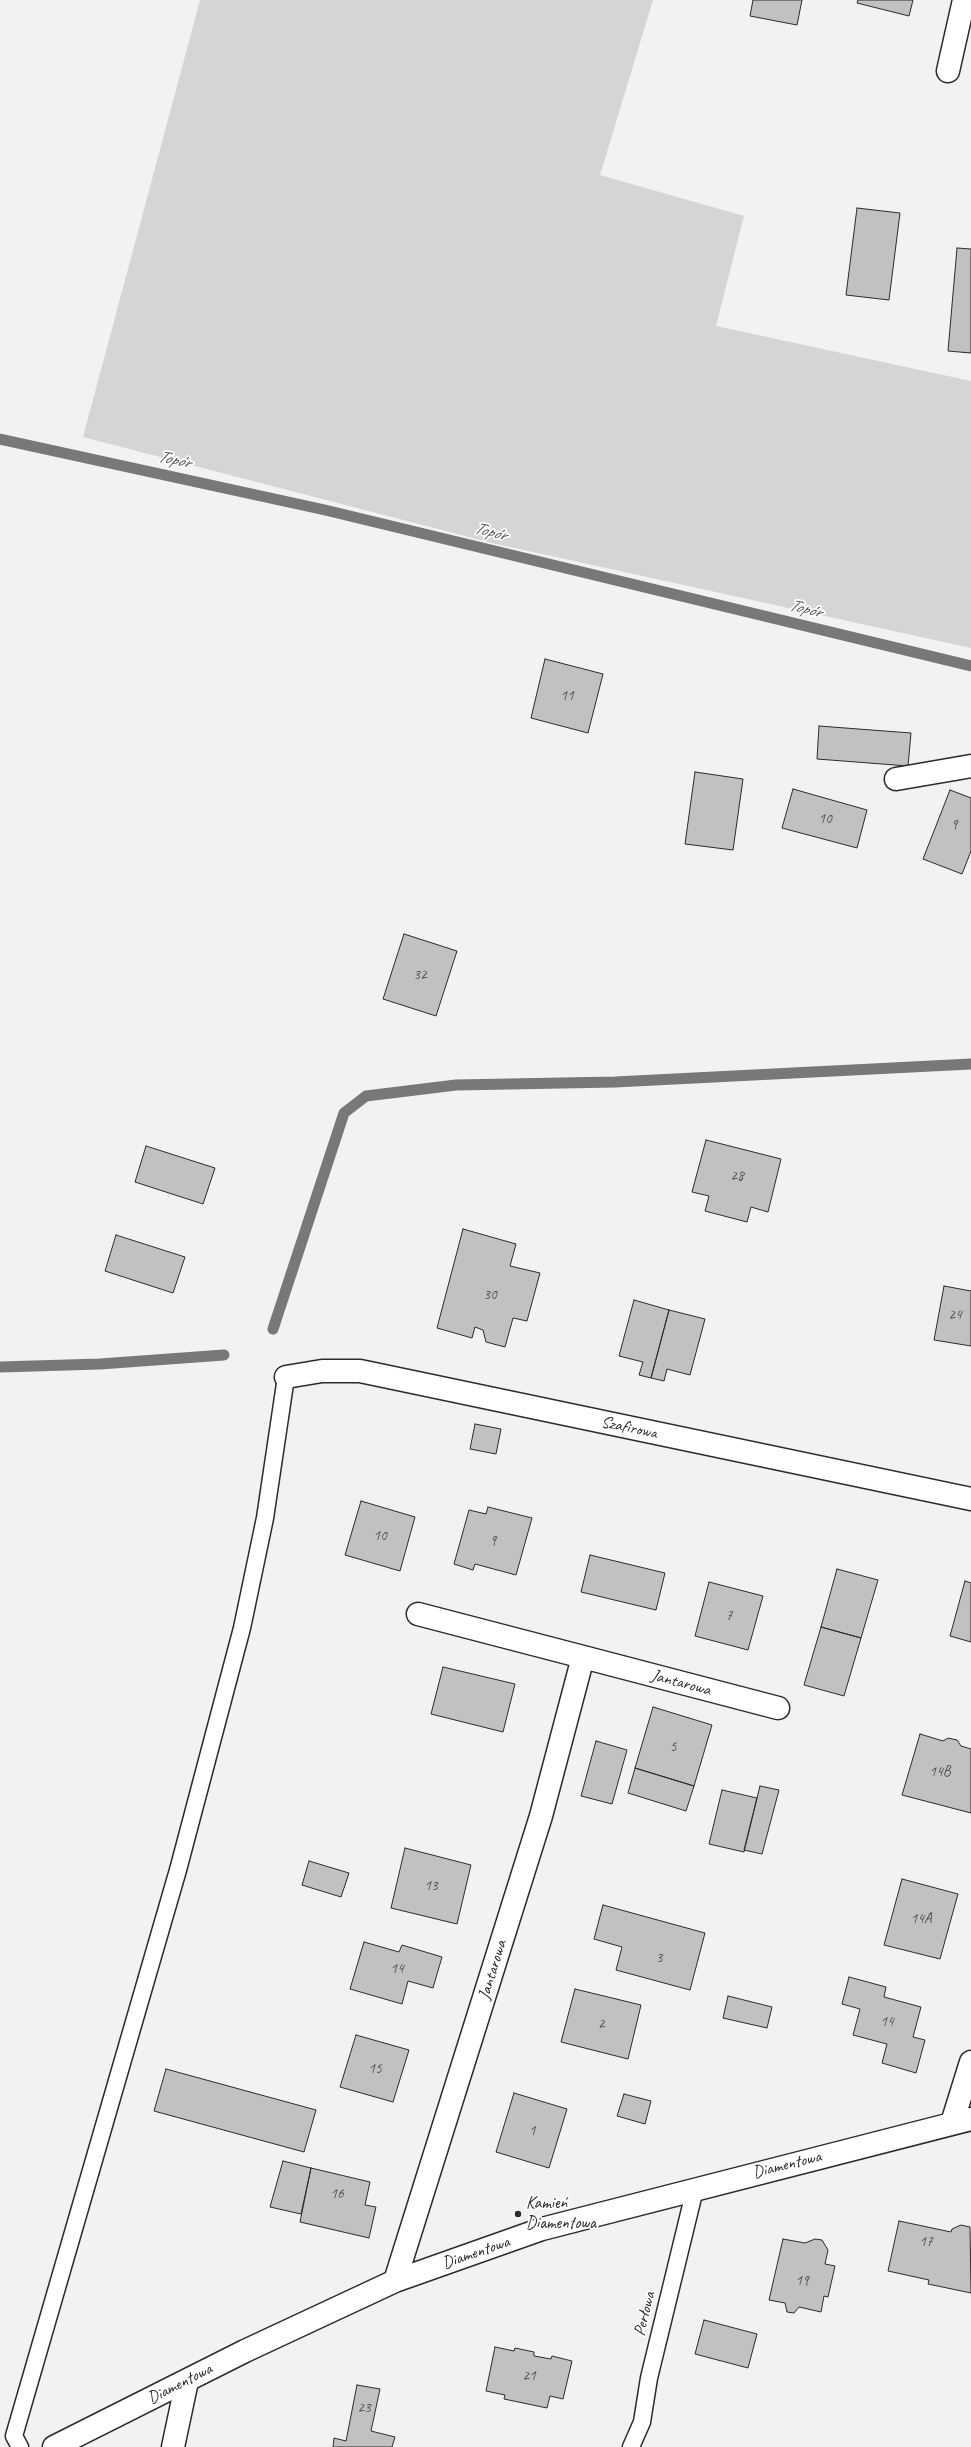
<!DOCTYPE html>
<html>
<head>
<meta charset="utf-8">
<style>
	body { margin:0 }
	canvas { display:block; background:#f2f2f2 }
</style>
</head>
<body>
<canvas width="971" height="2447"></canvas>
<script>
const ctx = document.querySelector('canvas').getContext('2d');
ctx.lineJoin = 'round';
function fill(path, color) { ctx.fillStyle = color; ctx.fill(path, 'evenodd'); }
const shape = rows => new Path2D(rows.map(r => 'M' + r).join(''));
function strokePath(path, color, width, dash) { ctx.strokeStyle = color; ctx.lineWidth = width; ctx.lineCap = dash ? 'butt' : 'round'; ctx.setLineDash(dash || []); ctx.stroke(path); }
function label(font, color, halo, rows, align = 'center') {
  ctx.font = font + ' Caveat,sans-serif'; ctx.lineWidth = 3.5; ctx.setLineDash([]); ctx.textBaseline = 'middle'; ctx.strokeStyle = halo; ctx.fillStyle = color; for (const [text, x, y, turn = 0] of rows) {
    ctx.save(); ctx.translate(x, y); ctx.rotate((+turn || 0) * Math.PI / 180); ctx.textAlign = isNaN(turn) ? turn : align; if (halo) ctx.strokeText(text, 0, 0); ctx.fillText(text, 0, 0); ctx.restore();
  }
}
const green = shape([
	[200,0,653,0,600,175,744,216,716,326,971,381,971,648,492,543,83,437]
]);
const stream = shape([
	[0,439,325,510,971,666],
	[273,1329,344,1113,366,1096,456,1085,615,1082,971,1064],
	[0,1367,100,1364,224,1355]
]);
const building = shape([
	[753,0,802,0,797,25,750,16,753,0],
	[858,0,913,0,909,16,857,3,858,0],
	[857,208,900,213,889,300,846,295,857,208],
	[957,248,971,249,971,353,948,351,957,248],
	[545,659,603,674,588,733,531,718,545,659],
	[819,726,911,733,908,766,817,759,819,726],
	[695,772,743,779,733,850,685,844,695,772],
	[793,789,867,810,857,848,782,828,793,789],
	[950,790,971,798,971,851,962,874,923,859,950,790],
	[404,934,457,951,436,1016,383,999,404,934],
	[706,1140,781,1159,768,1212,751,1207,747,1222,705,1211,709,1196,692,1192,706,1140],
	[146,1146,215,1168,203,1204,135,1182,146,1146],
	[463,1229,516,1244,510,1266,540,1273,527,1321,513,1318,505,1347,486,1342,483,1330,475,1327,472,1338,437,1328,463,1229],
	[116,1235,185,1257,173,1293,105,1271,116,1235],
	[944,1286,971,1291,971,1346,934,1340,944,1286],
	[634,1300,669,1310,651,1378,639,1375,643,1362,619,1356,634,1300],
	[669,1310,705,1319,690,1375,667,1369,664,1381,651,1378,669,1310],
	[475,1424,501,1429,496,1454,470,1449,475,1424],
	[361,1501,415,1517,400,1571,345,1555,361,1501],
	[488,1507,532,1518,516,1575,475,1564,473,1570,454,1564,469,1510,486,1514,488,1507],
	[590,1555,665,1573,656,1610,581,1592,590,1555],
	[837,1569,878,1580,861,1638,821,1627,837,1569],
	[965,1581,971,1583,971,1642,950,1636,965,1581],
	[709,1582,763,1596,748,1650,695,1636,709,1582],
	[821,1627,861,1638,844,1696,804,1685,821,1627],
	[443,1667,515,1684,503,1732,431,1714,443,1667],
	[653,1707,712,1725,694,1786,635,1768,653,1707],
	[920,1734,943,1741,948,1738,957,1740,961,1746,971,1749,971,1813,902,1795,920,1734],
	[596,1741,627,1750,612,1804,581,1796,596,1741],
	[635,1768,694,1786,686,1811,628,1793,635,1768],
	[760,1786,779,1790,762,1854,744,1850,760,1786],
	[722,1790,757,1798,744,1852,709,1844,722,1790],
	[405,1848,471,1865,457,1924,391,1908,405,1848],
	[309,1861,349,1873,341,1897,302,1885,309,1861],
	[902,1879,958,1894,940,1959,884,1945,902,1879],
	[603,1905,705,1933,690,1990,616,1970,622,1947,594,1939,603,1905],
	[364,1942,399,1952,402,1945,442,1957,433,1988,408,1981,402,2004,350,1989,364,1942],
	[849,1977,886,1987,884,1997,921,2007,913,2037,925,2040,916,2073,882,2063,887,2044,853,2035,860,2009,842,2004,849,1977],
	[575,1989,641,2005,628,2059,561,2042,575,1989],
	[728,1996,772,2007,767,2028,723,2018,728,1996],
	[356,2035,409,2050,393,2102,340,2087,356,2035],
	[166,2069,316,2110,304,2152,154,2111,166,2069],
	[514,2093,567,2109,549,2168,496,2152,514,2093],
	[624,2094,651,2101,645,2124,617,2116,624,2094],
	[283,2161,311,2168,301,2214,270,2207,283,2161],
	[311,2168,370,2182,365,2205,376,2207,369,2238,300,2222,311,2168],
	[899,2221,951,2232,952,2229,961,2225,970,2227,971,2293,928,2284,929,2280,888,2271,899,2221],
	[783,2239,805,2243,815,2239,822,2240,828,2250,825,2264,835,2266,828,2297,824,2296,821,2312,799,2307,794,2313,787,2312,785,2303,769,2300,783,2239],
	[704,2320,757,2334,748,2368,695,2354,704,2320],
	[495,2347,514,2351,515,2348,534,2352,534,2356,551,2359,552,2356,572,2361,563,2399,550,2396,547,2408,504,2399,505,2395,486,2391,495,2347],
	[357,2385,380,2389,371,2431,395,2437,392,2447,333,2447,334,2438,346,2441,357,2385]
]);
const service = shape([
	[20,2447,14,2436,178,1870,242,1628,265,1518,286,1377],
	[631,2447,642,2422,649,2378,695,2189]
]);
const minor = shape([
	[948,71,964,0],
	[896,779,971,766],
	[286,1377,322,1371,360,1371,971,1499],
	[418,1614,583,1657],
	[952,2123,971,2062],
	[395,2281,541,1816,583,1657,778,1708],
	[54,2447,245,2351,395,2281,542,2229,971,2119],
	[173,2447,187,2381]
]);
const markers = [
	[518,2214,4,"#2b2b2b"]
];
const numberNames = [
	["11",567,696],
	["10",825,819],
	["9",954,825],
	["32",420,975],
	["28",737,1176],
	["30",490,1295],
	["24",955,1315],
	["10",380,1536],
	["9",493,1541],
	["7",729,1616],
	["5",673,1747],
	["14B",940,1772],
	["13",431,1886],
	["14A",921,1919],
	["3",659,1958],
	["14",397,1969],
	["14",887,2022],
	["2",601,2024],
	["15",375,2069],
	["1",532,2131],
	["16",337,2194],
	["17",926,2242],
	["19",802,2281],
	["21",529,2376],
	["23",364,2408]
];
const streetNames = [
	["Szafirowa",629,1428,12],
	["Jantarowa",681,1683,15],
	["Jantarowa",493,1970,-73],
	["Diamentowa",787,2165,-14],
	["Diamentowa",476,2253,-19],
	["Perłowa",645,2314,-76],
	["Diamentowa",180,2384,-27]
];
const poiNames = [
	["Kamień",526,2204],
	["Diamentowa",526,2224]
];
const waterNames = [
	["Topór",174,460,12],
	["Topór",490,532,14],
	["Topór",805,609,14]
];
fill(green, '#d5d5d5');
strokePath(stream, '#787878', 11);
fill(building, '#c1c1c1');
strokePath(building, '#2b2b2b', 1);
strokePath(service, '#2b2b2b', 19);
strokePath(minor, '#2b2b2b', 25);
strokePath(service, '#fff', 16);
strokePath(minor, '#fff', 22);
for (const [x, y, r, color] of markers) { const dot = new Path2D(); dot.arc(x, y, r, 0, 2 * Math.PI); ctx.fillStyle = color; ctx.fill(dot); strokePath(dot, '#fff', 1.5); }
label('15px', '#505050', null, numberNames);
label('17px', '#2b2b2b', '#fff', streetNames);
label('17px', '#2b2b2b', '#fff', poiNames, 'left');
label('italic 18px', '#585858', '#fff', waterNames);
</script>
</body>
</html>
